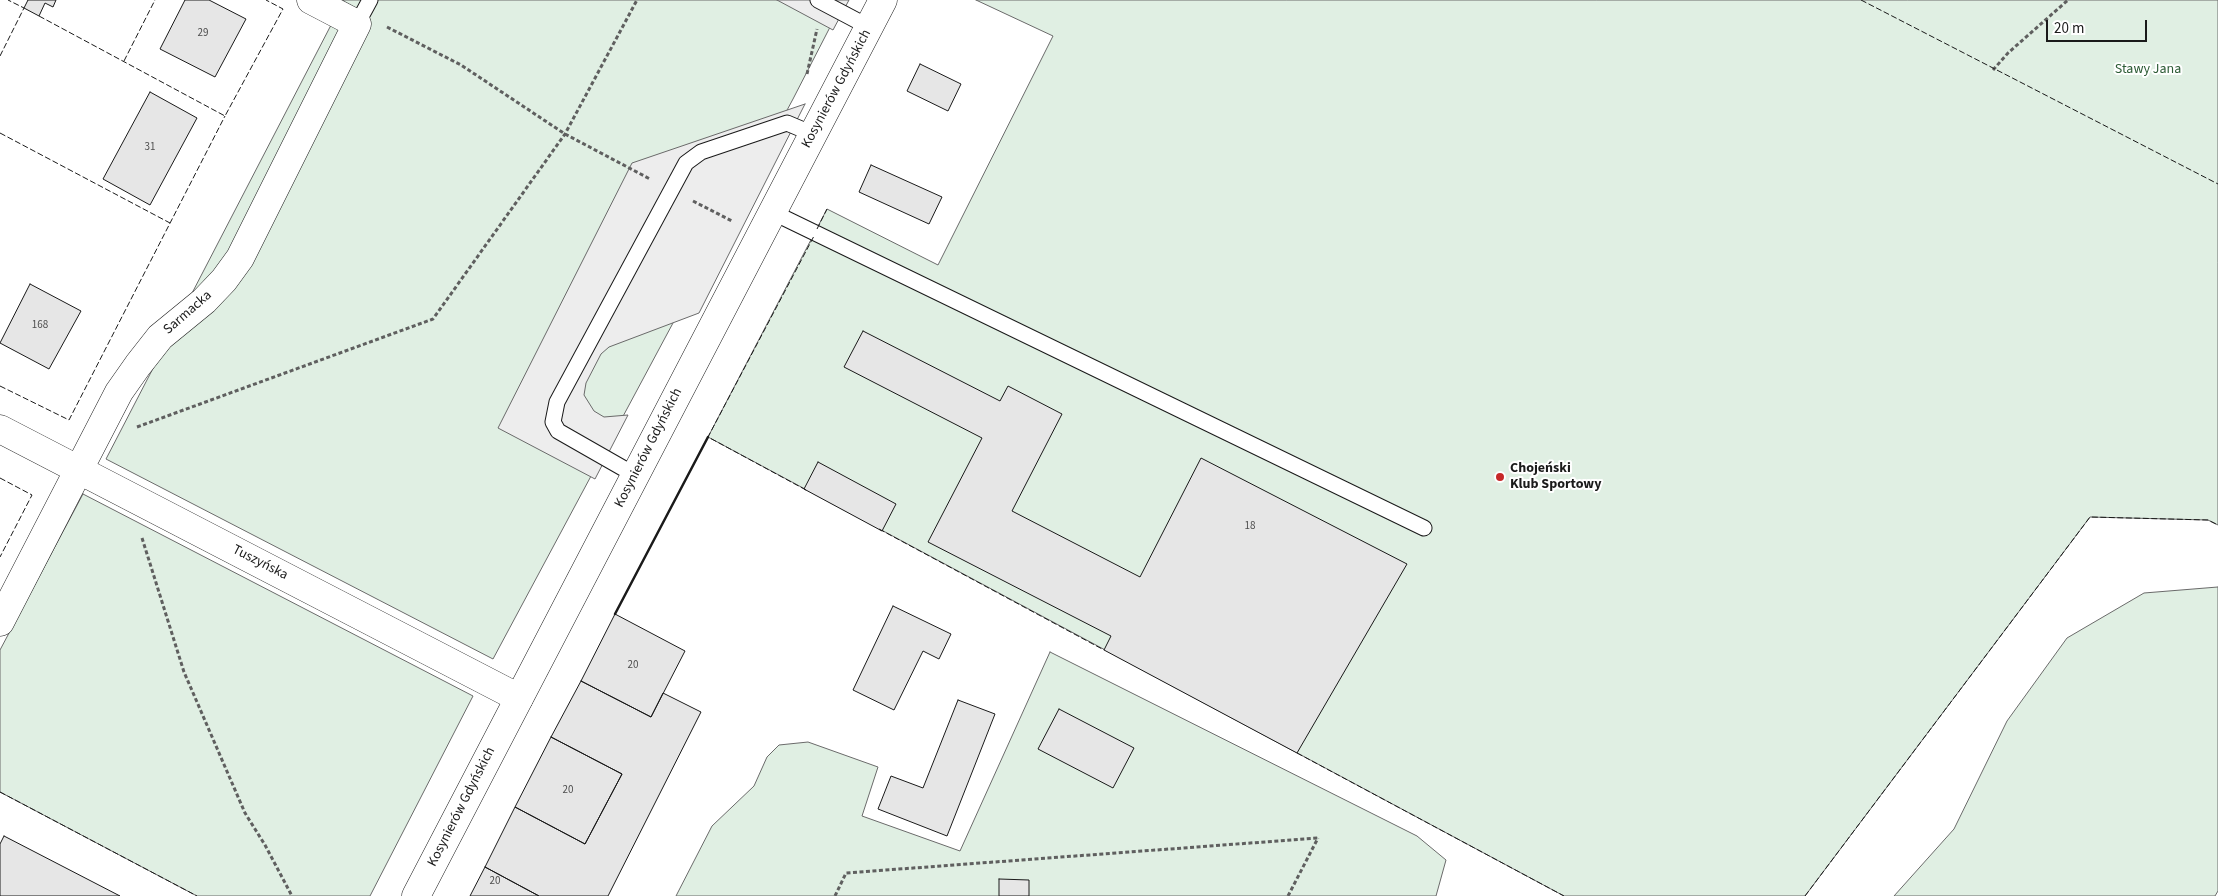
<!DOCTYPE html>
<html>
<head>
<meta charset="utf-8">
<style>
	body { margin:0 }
	#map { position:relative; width:2218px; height:896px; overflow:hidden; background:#fff; font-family:"Source Sans 3",sans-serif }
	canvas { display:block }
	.scale { position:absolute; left:2046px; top:20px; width:101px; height:22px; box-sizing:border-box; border:2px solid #1a1a1a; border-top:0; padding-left:6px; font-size:15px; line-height:18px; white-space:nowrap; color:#1a1a1a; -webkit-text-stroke:4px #fff; paint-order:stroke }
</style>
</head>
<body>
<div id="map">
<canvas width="2218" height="896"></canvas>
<div class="scale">20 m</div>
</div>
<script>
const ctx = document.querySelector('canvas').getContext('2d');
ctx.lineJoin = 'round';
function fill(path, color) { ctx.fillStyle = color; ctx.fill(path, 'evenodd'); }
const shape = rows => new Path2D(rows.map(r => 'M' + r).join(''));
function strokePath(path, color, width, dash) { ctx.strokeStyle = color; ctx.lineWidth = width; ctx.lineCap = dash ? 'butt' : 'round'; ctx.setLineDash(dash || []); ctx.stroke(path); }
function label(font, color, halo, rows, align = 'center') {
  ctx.font = font + ' "Source Sans 3",sans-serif'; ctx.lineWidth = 4; ctx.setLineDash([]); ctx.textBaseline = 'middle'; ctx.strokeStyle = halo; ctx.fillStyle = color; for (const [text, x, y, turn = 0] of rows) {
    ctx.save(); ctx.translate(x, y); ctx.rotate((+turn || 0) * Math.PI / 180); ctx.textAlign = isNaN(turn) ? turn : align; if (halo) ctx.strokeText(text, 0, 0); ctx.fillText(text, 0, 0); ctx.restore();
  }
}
const green = shape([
	[344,0,844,0,793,99,493,659,106,459,344,0],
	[976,0,2218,0,2218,525,2208,520,2090,517,1805,896,1564,896,708,437,827,209,938,265,1053,36,976,0],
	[83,494,473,696,370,896,197,896,0,792,0,650,83,494],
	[2218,587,2218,891,2215,896,1894,896,1954,829,2007,721,2067,638,2144,593,2218,587],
	[1050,652,1417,836,1446,860,1436,896,676,896,712,826,754,786,767,757,779,745,808,742,878,767,862,816,960,851,1050,652]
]);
const parking = shape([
	[777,0,849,0,833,30,777,0],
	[805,104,699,313,609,347,601,354,586,383,584,395,594,411,604,417,628,415,595,479,498,428,632,163,805,104]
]);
const building = shape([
	[28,0,56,0,53,7,45,3,39,16,24,8,28,0],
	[185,0,209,0,246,19,215,77,160,49,185,0],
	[920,64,961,84,948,111,907,91,920,64],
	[150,92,197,118,150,205,103,179,150,92],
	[871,165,942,197,929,224,859,192,871,165],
	[30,284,81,311,49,369,0,343,30,284],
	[863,331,1000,401,1008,386,1062,414,1012,511,1140,577,1201,458,1407,564,1297,753,1104,650,1111,636,928,542,982,438,844,367,863,331],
	[818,462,896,504,882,531,804,489,818,462],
	[893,606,951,634,939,659,923,651,894,710,853,690,893,606],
	[615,614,685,651,651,717,581,681,615,614],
	[581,681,651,717,663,693,701,712,608,896,539,896,485,867,515,807,585,844,622,774,551,737,581,681],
	[958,700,995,714,947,836,878,809,891,776,923,788,958,700],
	[1059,709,1134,748,1113,788,1038,749,1059,709],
	[551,737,622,774,585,844,515,807,551,737],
	[4,836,120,896,0,896,0,844,4,836],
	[485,867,539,896,470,896,485,867],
	[999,879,1029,880,1029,896,999,896,999,879]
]);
const path = shape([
	[387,27,461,65,565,134,650,179],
	[1993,70,2008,53,2068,0],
	[807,74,817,29],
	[693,201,732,221],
	[137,427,433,319,565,134,637,0],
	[142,538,184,672,245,813,265,845,292,896],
	[835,896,846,873,1318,838],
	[1288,896,1318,838]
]);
const service = shape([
	[818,0,869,27],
	[357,24,370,0],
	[772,212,1424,528],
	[635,475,558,431,553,422,557,402,686,163,701,152,787,123,813,134]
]);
const minor = shape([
	[0,429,519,698],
	[0,622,119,392,138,365,160,337,204,301,224,280,240,258,357,24,311,0]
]);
const tertiary = shape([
	[416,896,883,0]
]);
const fence = shape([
	[1861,0,2218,184],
	[39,16,225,116,283,9,266,0],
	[0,56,24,8,8,0],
	[124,61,155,0],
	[0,133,170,223],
	[817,229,827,209],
	[0,386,69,420,225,116],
	[0,478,32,495,0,557],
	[806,490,708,437,814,236],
	[879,529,1104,650],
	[1297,753,1564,896],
	[0,792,197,896],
	[1805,896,2090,517,2208,520,2218,525]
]);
const wall = shape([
	[615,614,708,437]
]);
const markers = [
	[1500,477,5,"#c62828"]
];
const numberNames = [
	["29",203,34],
	["31",150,148],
	["168",40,326],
	["18",1250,527],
	["20",633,666],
	["20",568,791],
	["20",495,882]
];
const parkNames = [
	["Stawy Jana",2148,70]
];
const streetNames = [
	["Kosynierów Gdyńskich",837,89,-62],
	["Sarmacka",188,313,-41],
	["Kosynierów Gdyńskich",649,448,-63],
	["Tuszyńska",260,563,27],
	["Kosynierów Gdyńskich",462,807,-63]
];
const poiNames = [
	["Chojeński",1510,469],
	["Klub Sportowy",1510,485]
];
fill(green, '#e0efe3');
strokePath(green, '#6a6a6a', 1);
fill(parking, '#ededed');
strokePath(parking, '#6a6a6a', 1);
fill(building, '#e6e6e6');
strokePath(building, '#1a1a1a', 1);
strokePath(service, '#1a1a1a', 17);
strokePath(minor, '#1a1a1a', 29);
strokePath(tertiary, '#1a1a1a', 29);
strokePath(path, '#5f5f5f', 3, [4, 2.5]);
strokePath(service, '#fff', 15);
strokePath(minor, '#fff', 28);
strokePath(tertiary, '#fff', 28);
strokePath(fence, '#1a1a1a', 1, [6, 2.5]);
strokePath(wall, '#1a1a1a', 2.5);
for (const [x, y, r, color] of markers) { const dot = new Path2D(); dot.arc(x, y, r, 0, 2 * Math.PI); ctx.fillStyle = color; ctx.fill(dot); strokePath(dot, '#fff', 2); }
label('11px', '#4d4d4d', null, numberNames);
label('14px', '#2b5a34', '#fff', parkNames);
label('14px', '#1a1a1a', '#fff', streetNames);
label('bold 14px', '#1a1a1a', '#fff', poiNames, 'left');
</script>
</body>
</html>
